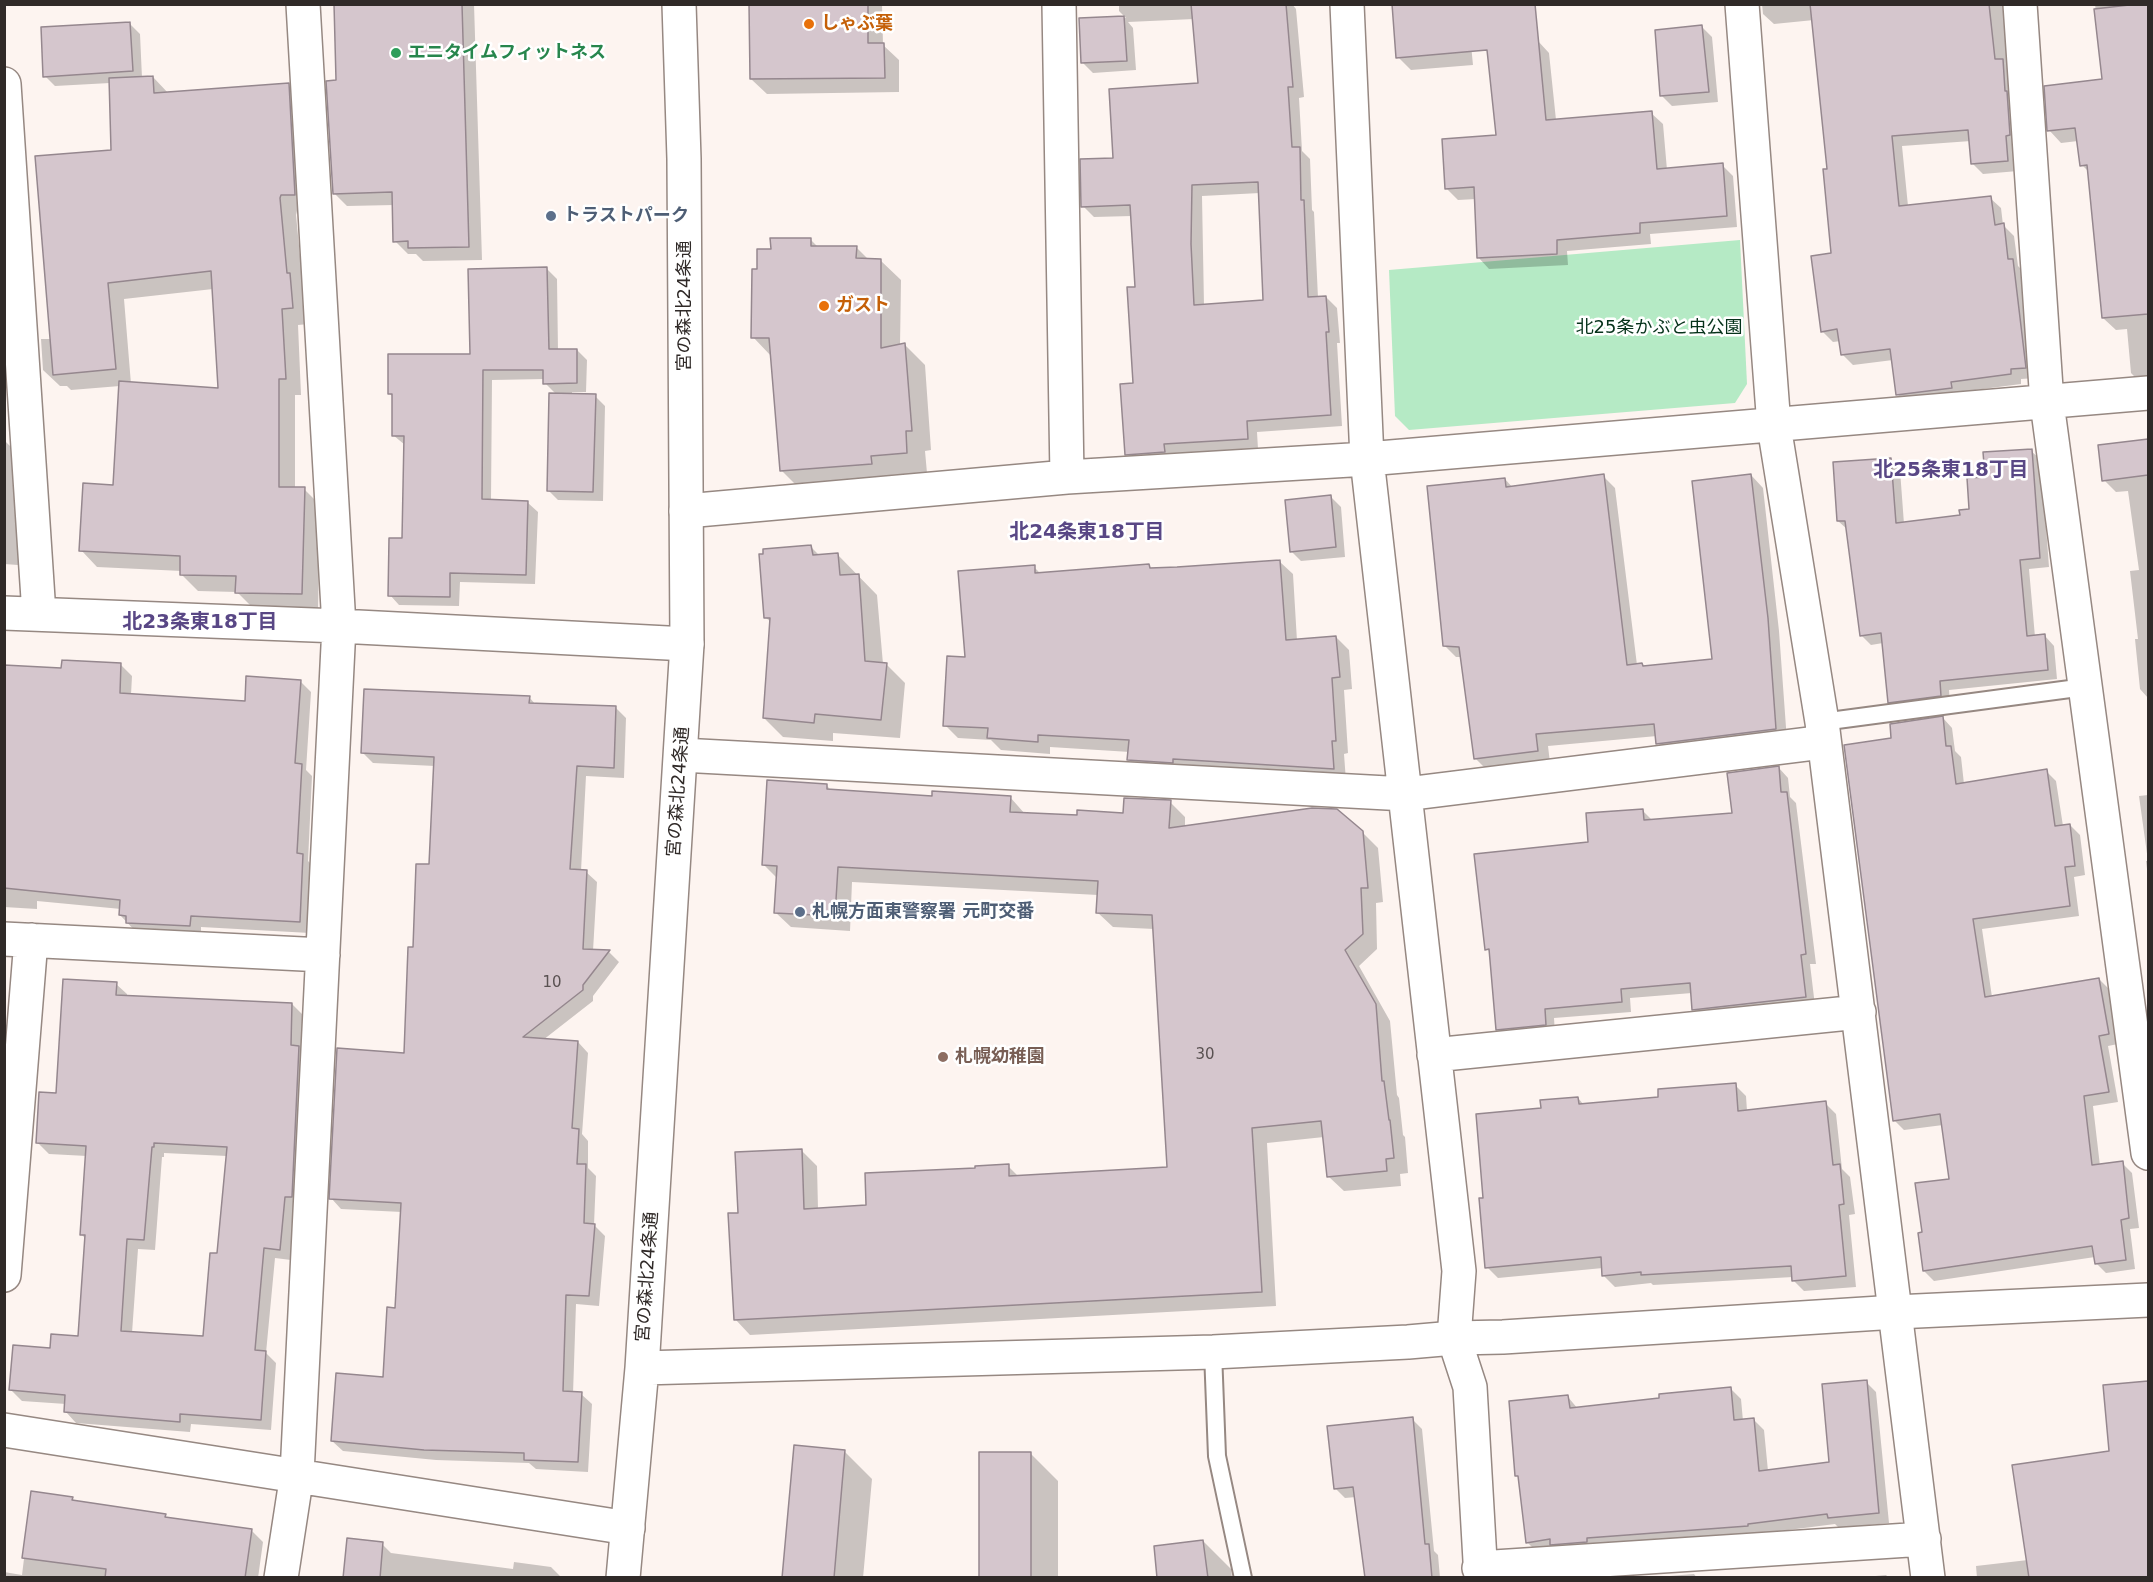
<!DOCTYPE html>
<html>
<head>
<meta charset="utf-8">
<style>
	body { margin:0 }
	#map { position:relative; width:2153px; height:1582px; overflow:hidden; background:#fdf4f0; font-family:"DejaVu Sans",sans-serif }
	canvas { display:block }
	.frame { position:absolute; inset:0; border:6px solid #302a28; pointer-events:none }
</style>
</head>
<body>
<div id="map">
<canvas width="2153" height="1582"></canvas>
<div class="frame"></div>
</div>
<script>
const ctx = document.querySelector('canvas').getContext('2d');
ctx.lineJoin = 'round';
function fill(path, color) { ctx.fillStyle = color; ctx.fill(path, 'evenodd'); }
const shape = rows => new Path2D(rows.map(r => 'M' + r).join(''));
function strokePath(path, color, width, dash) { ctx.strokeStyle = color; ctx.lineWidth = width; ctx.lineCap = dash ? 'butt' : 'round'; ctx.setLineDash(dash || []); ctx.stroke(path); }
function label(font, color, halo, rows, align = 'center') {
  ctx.font = font + ' "DejaVu Sans","Noto Sans JP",sans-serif'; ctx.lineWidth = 5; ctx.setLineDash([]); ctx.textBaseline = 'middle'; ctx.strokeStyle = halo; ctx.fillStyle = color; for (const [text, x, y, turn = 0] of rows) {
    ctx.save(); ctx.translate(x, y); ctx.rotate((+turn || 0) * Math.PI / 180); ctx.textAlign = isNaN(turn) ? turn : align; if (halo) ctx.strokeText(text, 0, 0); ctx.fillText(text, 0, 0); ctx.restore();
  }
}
const green = shape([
	[1740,240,1747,384,1735,403,1409,430,1395,416,1389,270]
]);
const shadow = shape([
	[335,4,474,4,482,260,423,261,416,254,408,254,395,241,394,205,347,206,334,193,338,81],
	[751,4,882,4,883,45,899,60,899,92,767,94,751,79],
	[1119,4,1292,4,1296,9,1304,97,1299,98,1302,151,1310,159,1312,210,1314,212,1318,298,1326,297,1337,308,1340,343,1337,343,1342,426,1257,432,1258,449,1138,465,1127,454,1135,384,1136,288,1132,216,1094,217,1083,206,1114,159,1199,85,1194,19,1128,22,1133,28,1136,70,1093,73,1083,63,1081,20,1126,18,1119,11],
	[1260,193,1265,301,1204,306,1202,196],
	[1467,4,1473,65,1411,70,1398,57],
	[1762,4,2007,4,2018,171,1983,174,1973,164,1971,141,1902,146,1908,206,1990,198,2001,208,2003,225,2014,236,2018,266,2023,271,2036,378,2021,379,2021,384,1960,392,1961,398,1908,405,1898,395,1893,360,1853,365,1843,355,1841,341,1833,342,1822,331,1833,254,1829,170,1814,20,1774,24,1763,14],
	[2095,4,2148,4,2148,385,2143,385,2131,373,2127,329,2116,330,2103,318,2090,173,2082,165,2078,141,2061,143,2049,130,2103,80],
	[130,24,140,34,142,78,153,77,169,94,288,85,305,101,311,211,297,211,296,215,303,287,306,291,309,324,298,325,301,395,295,395,295,488,304,489,320,505,318,610,253,608,237,592,198,591,182,575,182,571,97,567,81,550,115,486,120,386,71,390,67,386,60,386,43,370,41,339,51,339,113,151,110,83,55,86,45,76],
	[213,289,219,389,131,384,124,299],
	[1702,27,1712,37,1718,102,1672,106,1662,96],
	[1538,41,1549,53,1556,120,1651,113,1663,124,1667,170,1722,165,1733,176,1737,227,1650,234,1651,244,1567,251,1568,265,1489,269,1478,257,1476,199,1458,200,1447,189,1498,137],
	[811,240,818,247,856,247,869,260,880,260,901,280,900,346,905,345,925,365,931,450,925,451,927,473,891,475,891,484,802,491,782,471,772,357,753,337,758,270,772,250],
	[547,269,557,279,558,351,577,350,587,360,586,392,572,392,572,395,595,396,605,406,603,501,558,500,548,490,557,395,545,383,545,379,492,380,491,501,528,503,538,512,535,584,460,582,459,606,399,605,390,595,403,540,405,445,393,435,394,398,389,393,472,356],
	[4,340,17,381,4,380],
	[4,440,18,454,15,499,23,508,18,565,4,564],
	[2148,440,2148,698,2140,689,2135,639,2138,639,2130,571,2139,570,2128,491,2116,492,2104,480,2100,447],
	[2031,451,2041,460,2049,567,2029,569,2035,637,2045,636,2054,646,2057,679,1949,690,1950,705,1899,712,1889,702,1883,643,1871,645,1861,635,1848,530,1838,521,1890,460,1900,470,1904,524,1961,516,1971,511,1986,478],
	[1751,475,1763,488,1779,631,1787,741,1670,755,1658,743,1657,736,1548,746,1550,763,1487,770,1475,758,1462,657,1456,657,1444,645,1505,479,1513,488,1603,476,1615,488,1637,665,1642,665,1644,667,1714,660],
	[1331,497,1341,507,1345,557,1301,561,1291,551],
	[811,547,820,556,837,554,877,595,883,664,886,664,905,683,900,738,833,733,833,741,783,737,764,718,772,623,765,617],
	[1280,562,1293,574,1297,641,1336,637,1349,650,1352,689,1344,690,1348,753,1344,754,1346,781,1142,772,1129,760,1130,752,1050,747,1050,754,1001,750,991,740,958,738,945,725,967,659,1034,567,1041,574,1149,566,1152,569],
	[121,665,132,676,131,695,246,703,300,681,311,692,306,770,312,776,308,861,313,866,310,933,201,927,201,937,138,934,120,915,121,909,37,901,37,909,4,907,4,667,63,670],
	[529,697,536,705,616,708,626,718,624,778,586,776,581,871,586,872,597,882,593,951,609,952,619,962,593,996,593,1001,543,1040,578,1042,588,1053,582,1134,588,1141,588,1168,596,1176,594,1225,605,1236,599,1306,576,1304,573,1394,581,1394,592,1404,588,1472,536,1469,529,1463,436,1460,343,1451,332,1441,384,1378,396,1309,402,1212,341,1209,331,1198,405,1055,414,949,430,866,435,766,373,763,363,753],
	[1943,718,1952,728,1955,751,1961,757,1964,784,2046,771,2056,781,2063,826,2070,825,2080,835,2085,875,2074,877,2079,916,1982,929,1992,997,2099,979,2109,989,2118,1044,2108,1046,2118,1102,2093,1106,2100,1166,2122,1163,2132,1173,2139,1228,2130,1229,2135,1269,2106,1273,2096,1263,2095,1257,1934,1281,1924,1271,1923,1234,1951,1180,1943,1125,1904,1130,1894,1120,1893,739],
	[1779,768,1788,778,1790,797,1796,803,1816,964,1810,964,1815,1006,1703,1019,1693,1009,1692,993,1630,998,1631,1012,1554,1018,1555,1034,1507,1039,1497,1029,1491,953,1487,949,1590,843,1643,811,1653,821,1734,814],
	[826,785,832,791,933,797,1010,797,1025,814,1078,817,1124,815,1170,802,1185,817,1185,827,1362,832,1378,848,1383,902,1376,903,1377,949,1359,966,1390,1021,1397,1095,1399,1098,1403,1135,1405,1137,1408,1173,1400,1174,1401,1186,1344,1191,1328,1176,1324,1137,1267,1143,1276,1306,750,1335,735,1319,739,1214,802,1151,817,1166,818,1209,868,1206,1008,1166,1019,1177,1168,1168,1154,929,1113,927,1097,912,1098,895,852,882,850,931,791,927,775,912,777,878,763,864],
	[2148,795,2148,877,2146,861,2148,861,2139,796],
	[116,984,127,994,127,997,292,1004,303,1015,295,1207,291,1260,275,1258,266,1353,276,1363,271,1430,191,1424,190,1432,76,1423,66,1412,66,1404,22,1401,11,1390,51,1350,79,1338,87,1240,81,1234,87,1156,49,1154,38,1143,57,1095],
	[164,1153,227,1156,219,1255,204,1338,132,1333,138,1249,155,1250,162,1157,164,1157],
	[1735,1085,1746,1096,1747,1111,1825,1103,1836,1114,1842,1169,1850,1177,1855,1214,1849,1215,1856,1287,1804,1291,1793,1280,1793,1277,1653,1285,1651,1283,1615,1287,1604,1276,1603,1268,1498,1278,1487,1267,1485,1199,1543,1109,1578,1098,1584,1105,1660,1099],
	[1866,1382,1876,1392,1889,1523,1839,1528,1835,1524,1757,1534,1537,1552,1527,1542,1520,1478,1517,1475,1568,1397,1578,1409,1731,1389,1741,1399,1743,1421,1754,1420,1764,1430,1768,1471,1830,1463],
	[2148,1383,2148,1578,1977,1578,1976,1566,2028,1560,2111,1452,2104,1387],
	[1412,1419,1422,1429,1434,1551,1438,1555,1440,1578,1366,1578,1356,1497,1345,1498,1335,1488],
	[844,1451,872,1479,863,1578,784,1578],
	[1031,1454,1058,1481,1058,1578,980,1578],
	[32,1493,72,1498,77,1503,165,1515,168,1519,251,1530,263,1542,258,1578,4,1578,4,1572,22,1575],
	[1203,1541,1231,1569,1232,1578,1159,1578],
	[382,1544,391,1553,513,1569,514,1562,551,1567,562,1578,345,1578],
	[1694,1574,1697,1578,1645,1578],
	[1886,1575,1889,1578,1854,1578]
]);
const building = shape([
	[334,4,462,4,469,247,408,248,408,241,393,242,392,192,333,194,326,81,336,80,334,4],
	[749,4,868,4,868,43,884,43,885,78,750,79,749,4],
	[1191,4,1286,4,1293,87,1288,87,1292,147,1300,147,1301,200,1304,200,1308,297,1326,296,1329,332,1326,332,1331,415,1247,421,1248,439,1164,444,1165,452,1125,455,1120,384,1133,383,1127,287,1135,287,1130,205,1081,207,1080,159,1113,158,1109,89,1198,83,1191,4],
	[1258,182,1263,300,1194,305,1191,244,1192,185,1258,182],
	[1392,4,1535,4,1546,120,1652,111,1657,169,1723,163,1727,216,1640,223,1640,233,1557,240,1557,254,1477,258,1474,187,1445,189,1442,139,1496,135,1487,50,1396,58,1392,4],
	[1810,4,1989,4,1995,59,2003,59,2005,91,2007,91,2010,135,2006,136,2008,161,1971,164,1968,130,1892,136,1899,206,1991,196,1995,225,2004,223,2008,259,2013,259,2026,368,2011,369,2011,374,1951,382,1952,388,1896,395,1890,349,1841,355,1837,329,1821,332,1811,256,1831,253,1823,169,1827,169,1810,4],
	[2138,4,2148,4,2148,314,2102,318,2087,165,2080,166,2075,128,2047,131,2044,86,2102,79,2094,9,2138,4],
	[1124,16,1127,61,1081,63,1079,18,1124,16],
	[130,22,133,71,43,77,41,27,130,22],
	[1702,25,1709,92,1660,96,1655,30,1702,25],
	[153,76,154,93,289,83,295,195,281,195,280,198,287,273,290,273,293,308,282,309,286,379,279,379,279,487,305,487,302,594,235,593,236,576,180,575,180,556,79,551,83,483,113,485,119,381,218,388,211,271,108,283,116,369,53,375,35,156,111,150,109,78,153,76],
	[770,238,811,238,811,246,857,246,856,258,881,259,881,348,905,343,912,431,906,431,907,453,871,456,872,464,780,471,769,338,751,338,752,269,757,269,757,249,771,249,770,238],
	[547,267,549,349,577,349,577,383,543,384,543,370,483,370,482,499,528,501,526,575,450,573,450,597,388,596,389,538,402,538,404,436,392,436,392,394,388,394,388,354,470,354,468,269,547,267],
	[549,393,596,394,593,492,547,491,549,393],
	[2148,439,2148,475,2102,481,2098,445,2148,439],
	[2032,449,2040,558,2020,560,2027,636,2045,634,2048,670,1940,681,1941,696,1888,703,1881,633,1860,636,1845,521,1837,521,1833,462,1891,458,1896,523,1960,515,1959,510,1969,509,1967,478,1985,477,1983,452,2032,449],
	[1604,474,1627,665,1642,663,1643,666,1712,659,1692,481,1751,474,1768,618,1776,729,1656,744,1654,724,1536,734,1538,751,1474,759,1459,647,1443,646,1427,486,1505,478,1506,487,1604,474],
	[1331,495,1336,547,1290,552,1285,500,1331,495],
	[811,545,813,555,838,553,840,575,859,574,865,661,887,663,881,720,815,714,814,723,763,718,770,618,764,618,759,554,763,554,763,549,811,545],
	[1280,560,1286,640,1336,636,1340,677,1332,678,1336,741,1332,741,1334,769,1173,759,1173,763,1127,760,1129,740,1038,735,1038,742,987,738,988,728,943,726,947,656,965,657,958,571,1035,565,1035,573,1149,564,1150,568,1177,567,1280,560],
	[62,660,121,663,120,693,245,701,246,676,301,680,295,763,302,764,297,853,303,854,300,922,191,916,190,926,126,923,126,916,119,915,120,900,4,888,4,665,61,668,62,660],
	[364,689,530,696,529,703,616,706,614,768,577,766,570,869,587,870,583,949,610,950,583,985,583,990,523,1037,578,1041,572,1128,579,1129,577,1164,586,1164,584,1223,595,1224,589,1296,566,1295,563,1391,582,1392,578,1462,524,1460,524,1453,424,1450,331,1441,336,1373,383,1377,387,1307,395,1308,401,1203,329,1199,337,1048,404,1053,408,947,413,947,416,864,429,864,434,757,361,753,364,689],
	[1943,716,1946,746,1951,746,1956,784,2047,769,2055,826,2070,824,2075,866,2065,867,2070,906,1973,919,1985,997,2099,978,2109,1034,2099,1036,2109,1092,2084,1096,2092,1165,2123,1161,2129,1218,2121,1220,2126,1260,2095,1264,2092,1246,1923,1271,1918,1233,1922,1232,1915,1183,1949,1179,1940,1114,1893,1121,1844,745,1891,738,1890,724,1943,716],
	[1779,766,1781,792,1787,792,1806,954,1801,955,1806,997,1692,1010,1690,983,1621,989,1622,1002,1545,1009,1546,1025,1496,1030,1489,949,1485,950,1474,854,1588,842,1586,813,1643,809,1644,820,1732,813,1727,773,1779,766],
	[767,780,827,784,827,789,932,796,932,791,1011,796,1010,812,1077,815,1077,810,1123,813,1124,798,1171,800,1169,828,1312,808,1337,809,1363,831,1368,888,1361,888,1363,934,1345,950,1376,1004,1382,1081,1384,1081,1389,1120,1390,1120,1394,1158,1386,1159,1387,1171,1327,1177,1321,1121,1252,1128,1262,1292,734,1320,728,1213,738,1213,735,1152,802,1149,804,1209,866,1205,865,1173,975,1168,975,1166,1009,1164,1009,1176,1167,1167,1152,915,1096,913,1098,881,838,867,835,916,774,913,777,866,762,865,767,780],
	[63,979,117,982,116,995,292,1003,291,1045,299,1046,292,1197,285,1197,280,1250,264,1248,255,1350,266,1351,261,1420,180,1414,180,1422,64,1412,65,1395,9,1390,13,1345,50,1348,51,1334,78,1336,85,1235,80,1235,86,1146,36,1143,39,1092,56,1093,63,979],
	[154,1143,227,1147,217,1253,210,1253,203,1336,121,1331,127,1239,144,1240,152,1147,154,1147,154,1143],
	[1736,1083,1738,1111,1826,1101,1833,1165,1840,1164,1844,1204,1839,1205,1846,1276,1792,1281,1791,1266,1641,1275,1641,1272,1602,1276,1601,1257,1485,1268,1479,1198,1483,1198,1476,1114,1541,1108,1540,1100,1578,1097,1579,1104,1658,1097,1658,1089,1736,1083],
	[1867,1380,1879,1513,1828,1518,1827,1514,1748,1524,1748,1526,1587,1538,1587,1542,1550,1545,1550,1539,1526,1543,1518,1476,1515,1476,1509,1401,1568,1395,1570,1408,1659,1398,1659,1394,1731,1387,1734,1420,1754,1418,1759,1471,1829,1462,1822,1384,1867,1380],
	[2148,1381,2148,1578,2029,1578,2012,1465,2109,1451,2103,1385,2148,1381],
	[1413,1417,1425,1544,1429,1544,1432,1578,1365,1578,1353,1487,1334,1489,1327,1426,1413,1417],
	[794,1445,845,1450,834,1578,782,1578,794,1445],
	[979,1452,1031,1452,1031,1578,979,1578,979,1452],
	[31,1491,73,1497,72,1500,166,1514,165,1517,252,1529,245,1578,105,1578,106,1569,22,1558,31,1491],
	[347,1538,383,1542,380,1578,343,1578,347,1538],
	[1203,1540,1208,1578,1157,1578,1154,1546,1203,1540]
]);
const service = shape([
	[1822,722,2085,687],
	[1213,1352,1217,1456,1243,1578]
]);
const minor = shape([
	[1059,4,1067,477],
	[1347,4,1367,459,1459,1271,1454,1338,1470,1387,1481,1578],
	[1742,4,1774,426,1822,722,1928,1578],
	[2020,4,2047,403,2148,1153],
	[4,84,39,614],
	[686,511,1067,477,1367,459,2148,393],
	[4,613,339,626,687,644],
	[681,755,1406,794,1824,742],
	[4,939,323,955],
	[1434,1055,1859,1012],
	[4,1275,31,940],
	[4,1430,628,1528],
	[1479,1568,1924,1539],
	[281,1578,297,1474,339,626,303,4]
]);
const tertiary = shape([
	[642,1368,1213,1352,1408,1342,1454,1338,1503,1337,1896,1312,2148,1300],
	[623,1578,642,1368,687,644,684,159,679,4]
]);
const markers = [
	[809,24,6,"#e8710a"],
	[396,53,6,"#2e9e5b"],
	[551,216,6,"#5c6f8a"],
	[824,306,6,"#e8710a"],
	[800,912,6,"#5c6f8a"],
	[943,1057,6,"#8d6e63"]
];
const numberNames = [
	["10",552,983],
	["30",1205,1055]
];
const foodNames = [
	["しゃぶ葉",821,24],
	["ガスト",836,306]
];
const leisureNames = [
	["エニタイムフィットネス",408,53]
];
const serviceNames = [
	["トラストパーク",563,216],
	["札幌方面東警察署 元町交番",812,912]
];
const streetNames = [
	["宮の森北24条通",685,306,-90],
	["宮の森北24条通",679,792,-86],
	["宮の森北24条通",648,1277,-86]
];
const parkNames = [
	["北25条かぶと虫公園",1659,328]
];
const educationNames = [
	["札幌幼稚園",955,1057]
];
const neighbourhoodNames = [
	["北25条東18丁目",1951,471],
	["北24条東18丁目",1087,533],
	["北23条東18丁目",200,623]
];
fill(green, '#b5eac5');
fill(shadow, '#0003');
fill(building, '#d5c6cd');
strokePath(building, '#95878e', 1.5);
strokePath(service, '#968882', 20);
strokePath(minor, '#968882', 36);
strokePath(tertiary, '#968882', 36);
strokePath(service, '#fff', 16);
strokePath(minor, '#fff', 33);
strokePath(tertiary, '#fff', 33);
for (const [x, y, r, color] of markers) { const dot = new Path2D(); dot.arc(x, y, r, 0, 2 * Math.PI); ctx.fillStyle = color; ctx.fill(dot); strokePath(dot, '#fff', 2); }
label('15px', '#595151', null, numberNames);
label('bold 18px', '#c56008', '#fff', foodNames, 'left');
label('bold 18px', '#27864d', '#fff', leisureNames, 'left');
label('bold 18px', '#4e5e75', '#fff', serviceNames, 'left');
label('18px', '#302a28', '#fff', streetNames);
label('18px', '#05321a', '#fff', parkNames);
label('bold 18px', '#785e54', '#fff', educationNames, 'left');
label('bold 20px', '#594785', '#fff', neighbourhoodNames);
</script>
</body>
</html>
